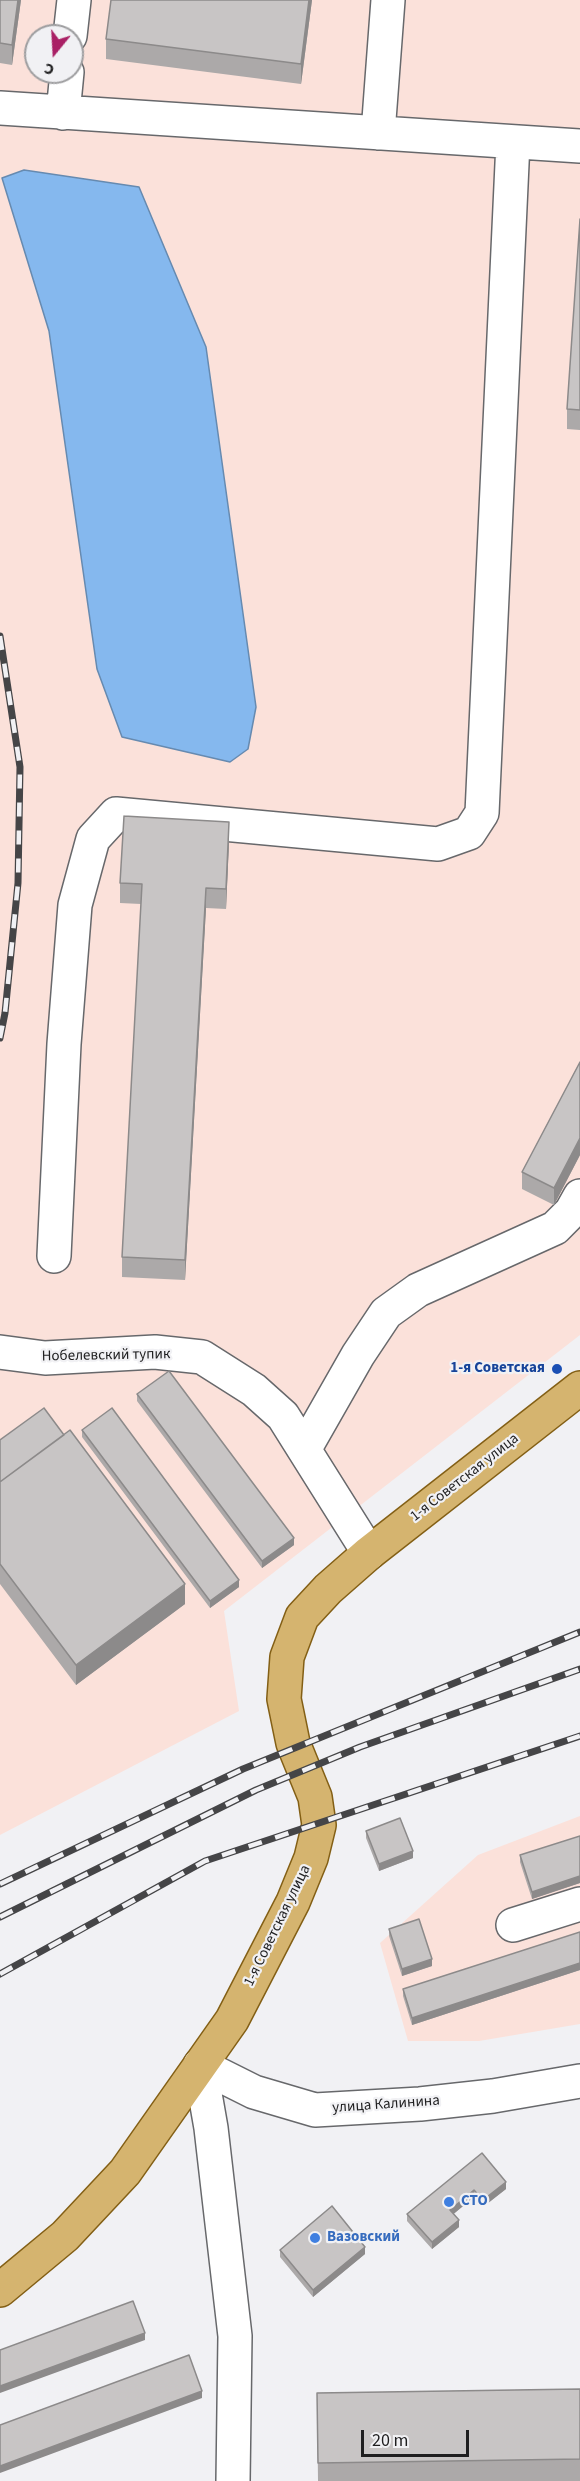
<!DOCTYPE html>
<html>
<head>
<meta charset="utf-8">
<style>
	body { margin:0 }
	#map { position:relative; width:580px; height:2481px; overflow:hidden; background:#f1f1f4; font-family:"Source Sans 3",sans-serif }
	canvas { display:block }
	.north { position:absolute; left:24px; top:24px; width:60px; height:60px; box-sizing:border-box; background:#f1f1f4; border:2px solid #9d9d9f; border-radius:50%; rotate:198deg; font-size:16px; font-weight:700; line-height:24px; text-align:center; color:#1e1e1f }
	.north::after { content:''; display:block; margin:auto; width:21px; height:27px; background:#a92065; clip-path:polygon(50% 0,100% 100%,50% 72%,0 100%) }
	.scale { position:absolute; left:361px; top:2430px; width:108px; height:27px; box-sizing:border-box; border:3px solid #1e1e1f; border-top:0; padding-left:8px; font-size:18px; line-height:21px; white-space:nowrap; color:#1e1e1f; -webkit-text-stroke:4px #f1f1f4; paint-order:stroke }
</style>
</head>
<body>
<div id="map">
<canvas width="580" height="2481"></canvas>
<div class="north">С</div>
<div class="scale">20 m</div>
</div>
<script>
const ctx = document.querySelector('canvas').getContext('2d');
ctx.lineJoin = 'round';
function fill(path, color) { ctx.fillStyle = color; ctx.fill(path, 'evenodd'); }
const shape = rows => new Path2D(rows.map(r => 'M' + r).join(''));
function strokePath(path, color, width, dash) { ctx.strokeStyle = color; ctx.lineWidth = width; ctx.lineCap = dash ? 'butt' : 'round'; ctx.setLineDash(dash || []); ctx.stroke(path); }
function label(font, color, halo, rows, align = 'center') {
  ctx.font = font + ' "Source Sans 3",sans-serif'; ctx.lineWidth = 4.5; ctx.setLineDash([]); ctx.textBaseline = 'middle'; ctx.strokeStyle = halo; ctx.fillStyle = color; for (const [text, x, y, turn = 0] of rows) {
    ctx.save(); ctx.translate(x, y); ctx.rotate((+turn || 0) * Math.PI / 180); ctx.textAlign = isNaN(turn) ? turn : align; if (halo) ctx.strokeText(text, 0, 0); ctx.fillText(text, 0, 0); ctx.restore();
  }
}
const industrial = shape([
	[0,0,580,0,580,1335,224,1611,239,1711,0,1835],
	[36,36,72,36,72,72,36,72],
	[580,1816,580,2024,479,2041,408,2041,380,1943,478,1855]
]);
const water = shape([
	[24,170,139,187,206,347,256,707,248,749,230,762,122,737,97,669,49,331,2,178,24,170]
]);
const minor = shape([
	[70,36,74,0],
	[0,108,580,146],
	[63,113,67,72],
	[378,133,388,0],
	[54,1256,64,1044,75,905,93,839,116,814,438,844,469,833,482,813,513,142],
	[0,1352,45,1358,155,1352,202,1357,254,1390,283,1416,369,1553],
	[305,1448,358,1355,386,1313,418,1290,555,1228,571,1212,580,1196],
	[513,1925,580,1904],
	[200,2065,211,2128,235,2336,233,2481],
	[200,2065,254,2092,315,2110,420,2104,493,2096,580,2081]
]);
const major = shape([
	[0,2290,65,2236,125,2172,232,2020,293,1902,311,1858,319,1825,315,1797,293,1743,284,1699,287,1657,302,1617,328,1589,369,1553,580,1388]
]);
const rail = shape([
	[0,636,20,767,18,883,5,1013,0,1038],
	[0,1884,243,1769,580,1632],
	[0,1917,256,1790,360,1747,580,1669],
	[0,1974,205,1861,580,1736]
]);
const wall = shape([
	[0,0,21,0,12,65,0,63],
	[312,0,301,84,106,59,106,39],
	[580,219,580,430,567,429,567,409],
	[229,842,226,909,206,908,185,1280,122,1277,122,1257,141,904,120,903,120,883],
	[580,1062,580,1155,554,1205,522,1189,522,1172],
	[137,1394,294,1545,262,1568,137,1401],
	[82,1430,239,1587,210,1608,82,1437],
	[0,1440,185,1604,76,1685,0,1584],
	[366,1831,413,1858,379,1871,366,1838],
	[580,1836,580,1883,532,1899,520,1862,520,1855],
	[389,1929,432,1966,402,1976,389,1936],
	[580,1932,580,1970,412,2025,403,1996,403,1989],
	[482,2153,506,2189,483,2207,474,2197,453,2214,459,2227,432,2249,407,2221,407,2214],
	[280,2250,365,2254,313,2297,280,2257],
	[580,2389,580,2481,318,2481,317,2393]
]);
const shadedWall = shape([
	[18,0,21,0,12,65,12,45],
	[309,0,312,0,301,84,301,64],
	[229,822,229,842,226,909,226,889],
	[206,888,206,908,185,1280,185,1260],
	[580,1138,580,1155,554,1205,554,1188],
	[294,1538,294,1545,262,1568,262,1561],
	[239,1580,239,1587,210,1608,210,1601],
	[185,1584,185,1604,76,1685,76,1665],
	[413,1851,413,1858,379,1871,379,1864],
	[580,1876,580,1883,532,1899,532,1892],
	[432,1959,432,1966,402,1976,402,1969],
	[580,1963,580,1970,412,2025,412,2018],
	[506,2182,506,2189,483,2207,483,2200],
	[474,2190,474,2197,450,2217,450,2210],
	[459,2220,459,2227,432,2249,432,2242],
	[365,2247,365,2254,313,2297,313,2290],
	[145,2333,145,2340,0,2393,0,2386],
	[202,2391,202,2398,0,2473,0,2466]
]);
const building = shape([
	[0,0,18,0,12,45,0,43,0,0],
	[111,0,309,0,301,64,106,39,111,0],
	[580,219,580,410,567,409,580,219],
	[124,816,229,822,226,889,206,888,185,1260,122,1257,142,884,120,883,124,816],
	[580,1062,580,1138,554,1188,522,1172,580,1062],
	[169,1371,294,1538,262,1561,137,1394,169,1371],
	[44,1408,64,1435,0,1482,0,1440,44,1408],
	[112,1408,239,1580,210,1601,82,1430,112,1408],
	[70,1430,185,1584,76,1665,0,1564,0,1482,70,1430],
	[400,1818,413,1851,379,1864,366,1831,400,1818],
	[580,1836,580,1876,532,1892,520,1855,580,1836],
	[419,1919,432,1959,402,1969,389,1929,419,1919],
	[580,1932,580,1963,412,2018,403,1989,580,1932],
	[482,2153,506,2182,483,2200,474,2190,450,2210,459,2220,432,2242,407,2214,482,2153],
	[332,2206,365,2247,313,2290,280,2250,332,2206],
	[133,2301,145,2333,0,2386,0,2350,133,2301],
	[189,2355,202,2391,0,2466,0,2425,189,2355],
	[580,2389,580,2459,318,2463,317,2393,580,2389]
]);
const markers = [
	[557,1369,6,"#1a4fb4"],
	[449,2202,6,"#3f7fe0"],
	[315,2238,6,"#3f7fe0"]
];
const streetNames = [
	["Нобелевский тупик",106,1356,-1],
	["1-я Советская улица",465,1478,-38],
	["1-я Советская улица",278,1926,-64],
	["улица Калинина",386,2105,-4]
];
const transitNames = [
	["1-я Советская",545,1369]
];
const shopNames = [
	["СТО",461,2202],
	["Вазовский",327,2238]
];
fill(industrial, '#fbe1da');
fill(water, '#85b8ee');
strokePath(water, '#668ab0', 1.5);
strokePath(minor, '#67686b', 36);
strokePath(major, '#835f15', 36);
strokePath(minor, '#fff', 33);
strokePath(major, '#d5b46f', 33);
strokePath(rail, '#454547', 7);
strokePath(rail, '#f1f1f4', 4.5, [14]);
fill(wall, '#aca9a9');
fill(shadedWall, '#8c8a8a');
fill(building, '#c8c5c5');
strokePath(building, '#8c8a8a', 1.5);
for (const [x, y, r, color] of markers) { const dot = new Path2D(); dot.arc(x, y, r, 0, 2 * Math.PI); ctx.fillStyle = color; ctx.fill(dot); strokePath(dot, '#f1f1f4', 2); }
label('15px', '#1e1e1f', '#f1f1f4', streetNames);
label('bold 15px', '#164399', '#f1f1f4', transitNames, 'right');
label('bold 15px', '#366cbe', '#f1f1f4', shopNames, 'left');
</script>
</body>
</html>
